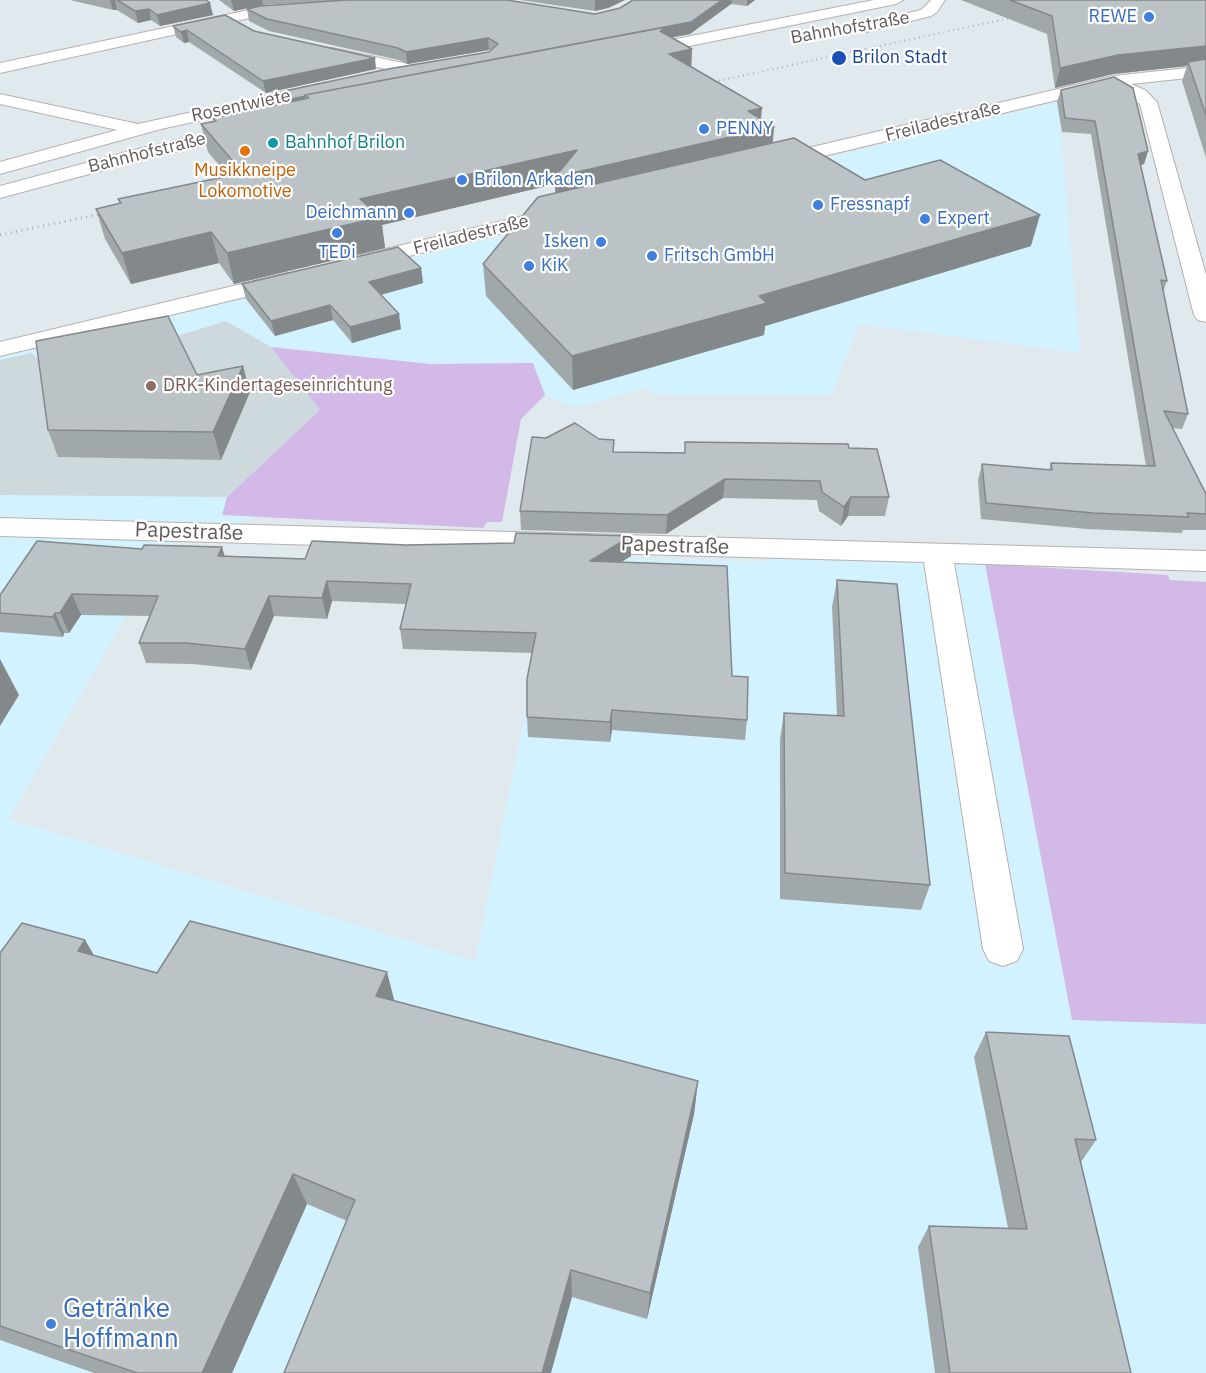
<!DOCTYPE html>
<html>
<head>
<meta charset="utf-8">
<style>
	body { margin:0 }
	canvas { display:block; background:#e0e9ed }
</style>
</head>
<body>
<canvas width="1206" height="1373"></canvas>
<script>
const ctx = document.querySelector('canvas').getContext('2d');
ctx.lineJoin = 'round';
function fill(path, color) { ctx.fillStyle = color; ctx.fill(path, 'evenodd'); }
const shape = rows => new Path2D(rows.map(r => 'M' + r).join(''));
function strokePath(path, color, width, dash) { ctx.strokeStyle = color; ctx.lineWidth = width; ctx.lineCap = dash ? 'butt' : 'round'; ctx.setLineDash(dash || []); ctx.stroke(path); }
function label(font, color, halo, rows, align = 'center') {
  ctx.font = font + ' "IBM Plex Sans",sans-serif'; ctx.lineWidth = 4.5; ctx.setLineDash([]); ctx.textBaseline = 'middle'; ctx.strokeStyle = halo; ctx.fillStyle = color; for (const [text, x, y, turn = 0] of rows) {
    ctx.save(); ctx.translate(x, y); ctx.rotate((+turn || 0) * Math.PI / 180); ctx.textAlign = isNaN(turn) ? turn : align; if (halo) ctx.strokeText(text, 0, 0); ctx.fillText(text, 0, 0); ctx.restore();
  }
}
const commercial = shape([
	[1058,102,1080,353,859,324,831,396,656,394,648,388,582,406,567,405,545,395,532,363,430,364,272,348,320,410,222,515,258,517,167,545,9,819,475,961,557,556,771,562,771,559,985,564,1072,1019,1206,1024,1206,1373,0,1373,0,357]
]);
const education = shape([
	[226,321,271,347,320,410,227,497,0,495,0,360,32,353,39,361,174,337]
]);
const green = shape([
	[271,347,430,364,533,363,545,395,521,419,502,522,487,522,483,528,222,515,227,497,320,410],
	[985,564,1168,575,1170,580,1206,582,1206,1024,1072,1020]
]);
const minor = shape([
	[352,0,383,0,381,3,343,10,263,15,0,73,0,63,263,7,352,0],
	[874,0,903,0,896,4,640,56,632,51,640,46,874,0],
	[931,0,945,0,937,12,931,16,866,32,858,27,861,24,921,10,931,0],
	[332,48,413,65,421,70,413,75,326,56,324,53,326,50,332,48],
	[1206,66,1206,76,1131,84,1145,90,1157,102,1206,275,1206,322,1198,320,1194,315,1140,104,1111,87,774,168,767,166,765,162,767,158,774,156,1113,76,1206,66],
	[324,83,330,84,332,88,330,92,161,129,0,174,0,162,117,130,0,104,0,94,138,124,324,83],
	[248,124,254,125,257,129,254,133,145,159,0,198,0,186,134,150,248,124],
	[561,207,568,209,571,213,568,217,360,268,352,267,349,262,352,257,561,207],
	[287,273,295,275,298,280,295,285,0,356,0,342,287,273],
	[0,518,1206,551,1206,571,954,563,1023,949,1017,961,1003,966,989,961,983,949,924,562,0,536,0,518]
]);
const railFar1 = shape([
	[699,85,1024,15]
]);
const rail = shape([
	[0,235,115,211]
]);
const wall = shape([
	[70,0,206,0,213,15,160,26,151,20,138,23,117,10,113,10],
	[219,0,344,0,263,5,234,11],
	[520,0,625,0,608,8,595,11],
	[633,0,755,0,747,6,731,4,690,34,672,37,692,49,691,67,761,119,774,127,773,142,1031,246,765,326,764,335,573,390,486,296,483,264,556,193,555,184,382,225,385,248,234,284,219,263,131,284,105,239,96,209,120,204,118,199,228,176,208,152,201,124,214,122,213,118,282,104,280,92,489,52,490,51,489,50,407,64,399,60,269,31,249,21,247,9,342,1,595,14,620,8],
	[961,0,1206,0,1206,158,1182,81,1187,66,1113,74,1055,88,1047,34],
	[173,26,254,31,376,69,266,93,189,42,184,43,176,37],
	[1061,90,1148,151,1144,164,1141,165,1167,281,1163,292,1188,414,1182,429,1173,428,1206,494,1206,530,1183,530,1182,533,1087,529,981,519,978,480,982,464,1049,470,1051,463,1146,466,1091,134,1062,132,1057,102],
	[421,268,423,283,381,295,401,329,352,343,333,320,275,336,246,299,242,284],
	[197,375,250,392,221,460,58,457,48,430],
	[546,438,614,440,614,452,685,453,849,448,889,497,885,516,848,516,841,526,819,511,817,500,723,498,666,534,521,530,520,511],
	[631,536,631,556,621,562,732,676,747,720,745,740,612,730,610,742,528,737,527,717,532,653,403,649,400,629,406,604,332,601,327,619,274,616,251,670,193,664,146,663,139,643,150,616,81,615,69,633,64,633,63,637,0,632,0,595,225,556,305,559,406,545,514,543],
	[837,580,930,885,921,910,780,899,780,739,784,713,837,716,832,607],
	[85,940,94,955,157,973,394,1001,698,1081,694,1114,647,1319,572,1297,347,1221,307,1204,232,1373,94,1373,0,1340,0,953],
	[986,1032,1096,1140,1081,1162,1131,1373,935,1373,918,1247,929,1226,1008,1228,974,1057]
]);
const shadedWall = shape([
	[110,0,115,0,117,10,113,10],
	[231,0,262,0,263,5,234,11],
	[595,0,625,0,608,8,595,11],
	[722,0,732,0,731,4,690,34,311,108],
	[747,0,755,0,747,6],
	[210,3,213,15,160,26,157,15],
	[149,9,151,20,138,23,135,11],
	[187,30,189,42,184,43,181,32],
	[488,38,489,50,407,64,406,52],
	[1206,46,1206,64,1188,62,1187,66,1113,74,1055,88,1060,68,1118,55],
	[692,49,691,75,669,54],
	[375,58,376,69,266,93,263,81],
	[305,96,307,109,293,112,291,99],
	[762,108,760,130,774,127,771,155,556,207,555,184,382,225,385,248,234,284,227,253,360,199],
	[1148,151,1144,164,1134,167,1138,154],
	[1040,215,1031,246,765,326,764,335,573,390,572,356,759,296],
	[211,232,219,263,131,284,122,253],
	[421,268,423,283,372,297,369,282],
	[330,305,333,320,275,336,271,321],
	[399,314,401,329,352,343,350,327],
	[243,366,250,392,221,460,213,432],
	[725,479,723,498,666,534,667,515],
	[851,497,848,516,841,526,844,507],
	[631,536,631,556,590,581,590,561],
	[222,547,228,567,218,556],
	[327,581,332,601,327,619,322,598],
	[72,594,81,615,69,633,60,613],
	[269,596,274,616,251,670,245,649],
	[55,613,64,633,63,637,53,617],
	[0,659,19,695,0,726],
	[612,710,612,730,610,742,610,722],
	[85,940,105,975,78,951],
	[387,972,396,1007,376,996],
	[698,1081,694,1114,647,1319,650,1293],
	[293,1174,307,1204,232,1373,202,1373],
	[571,1270,572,1297,551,1373,542,1373]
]);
const building = shape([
	[117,0,206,0,210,3,157,15,149,9,135,11,117,0],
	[346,0,507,0,595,14,620,8,633,0,722,0,691,22,305,95,306,96,291,99,280,92,388,69,489,52,498,44,488,38,406,52,398,48,267,19,247,9,261,6,346,0],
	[1010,0,1206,0,1206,46,1118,55,1060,68,1052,16,1010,0],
	[225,15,254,31,375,58,263,81,187,30,181,32,173,26,225,15],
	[666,27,660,31,692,49,669,54,762,108,748,111,774,127,555,177,577,150,360,199,381,217,227,253,211,232,122,253,96,209,121,203,118,199,243,173,201,124,216,121,213,118,309,98,305,95,666,27],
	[1206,59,1206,115,1188,62,1206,59],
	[1114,77,1133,88,1148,151,1138,154,1167,281,1161,280,1188,414,1164,411,1206,494,1206,514,1187,513,1189,517,1093,513,986,503,982,464,1052,470,1051,463,1155,466,1095,121,1065,118,1061,90,1114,77],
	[794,138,865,180,940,160,1040,215,759,296,767,303,572,356,483,264,538,197,794,138],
	[398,247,421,268,369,282,399,314,350,327,330,305,271,321,242,284,398,247],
	[168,316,197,375,243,366,213,432,48,430,36,341,168,316],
	[575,423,599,439,614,440,613,452,685,453,685,442,848,444,849,448,877,449,889,497,851,497,844,507,822,492,820,481,725,479,667,515,520,511,532,437,546,438,575,423],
	[516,533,631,536,590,561,727,566,732,676,748,677,747,720,612,710,610,722,527,717,527,679,536,633,400,629,411,584,327,581,322,598,269,596,245,649,186,643,139,643,158,596,72,594,60,613,55,613,53,617,0,613,0,595,37,541,142,549,144,545,222,547,218,556,305,559,312,541,406,545,514,543,516,533],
	[837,580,897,584,930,885,785,873,784,713,844,716,837,580],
	[190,921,387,972,376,996,698,1081,650,1293,571,1270,542,1373,284,1373,355,1200,293,1174,202,1373,137,1373,0,1326,0,953,22,923,85,940,78,951,157,973,190,921],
	[986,1032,1069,1036,1096,1140,1075,1139,1131,1373,950,1373,929,1226,1027,1229,986,1032]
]);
const markers = [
	[1149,17,6,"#3f7fe0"],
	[839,58,8,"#1a4fb4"],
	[704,129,6,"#3f7fe0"],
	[273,143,6,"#0f9aa8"],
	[245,151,6,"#e8710a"],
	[462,180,6,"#3f7fe0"],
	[818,205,6,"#3f7fe0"],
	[409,213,6,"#3f7fe0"],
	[925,219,6,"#3f7fe0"],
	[337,233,6,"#3f7fe0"],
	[601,242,6,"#3f7fe0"],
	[652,256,6,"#3f7fe0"],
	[529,266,6,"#3f7fe0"],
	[151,386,6,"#8d6e63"],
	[51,1324,6,"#3f7fe0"]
];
const farShopnames = [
	["REWE",1137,17,"right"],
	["PENNY",716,129],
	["Brilon Arkaden",474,180],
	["Fressnapf",830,205],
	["Deichmann",397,213,"right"],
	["Expert",937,219],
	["Isken",589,242,"right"],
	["TEDi",337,253,"center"],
	["Fritsch GmbH",664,256],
	["KiK",541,266]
];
const farStreetnames = [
	["Bahnhofstraße",850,28,-10],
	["Rosentwiete",241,106,-12],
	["Freiladestraße",943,122,-14],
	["Bahnhofstraße",147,153,-14],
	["Freiladestraße",471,235,-14]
];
const farTransitnames = [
	["Brilon Stadt",852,58]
];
const farCulturenames = [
	["Bahnhof Brilon",285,143]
];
const farFoodnames = [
	["Musikkneipe",245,171],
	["Lokomotive",245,192]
];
const farEducationnames = [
	["DRK-Kindertageseinrichtung",163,386]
];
const streetNames = [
	["Papestraße",189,532,2],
	["Papestraße",675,546,2]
];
const nearShopnames = [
	["Getränke",63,1309],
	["Hoffmann",63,1339]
];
fill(commercial, '#d3f2ff');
fill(education, '#ced9dd');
fill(green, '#d2b9e8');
strokePath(minor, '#b7b0ae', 2);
fill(minor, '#fff');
strokePath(railFar1, '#b2b0b0', 2, [1, 4]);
strokePath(rail, '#b2b0b0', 3, [1, 4.5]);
fill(wall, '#a1a8aa');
fill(shadedWall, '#83888b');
fill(building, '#bbc3c6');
strokePath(building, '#83888b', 1.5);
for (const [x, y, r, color] of markers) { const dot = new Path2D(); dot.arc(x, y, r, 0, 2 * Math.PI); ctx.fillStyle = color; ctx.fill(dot); strokePath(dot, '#fff', 2); }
label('18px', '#366cbe', '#fff', farShopnames, 'left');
label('18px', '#625a59', '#fff', farStreetnames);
label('18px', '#164399', '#fff', farTransitnames, 'left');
label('18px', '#0d838f', '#fff', farCulturenames, 'left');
label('18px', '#c56008', '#fff', farFoodnames);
label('18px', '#785e54', '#fff', farEducationnames, 'left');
label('21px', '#625a59', '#fff', streetNames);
label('26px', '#366cbe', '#fff', nearShopnames, 'left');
</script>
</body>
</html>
